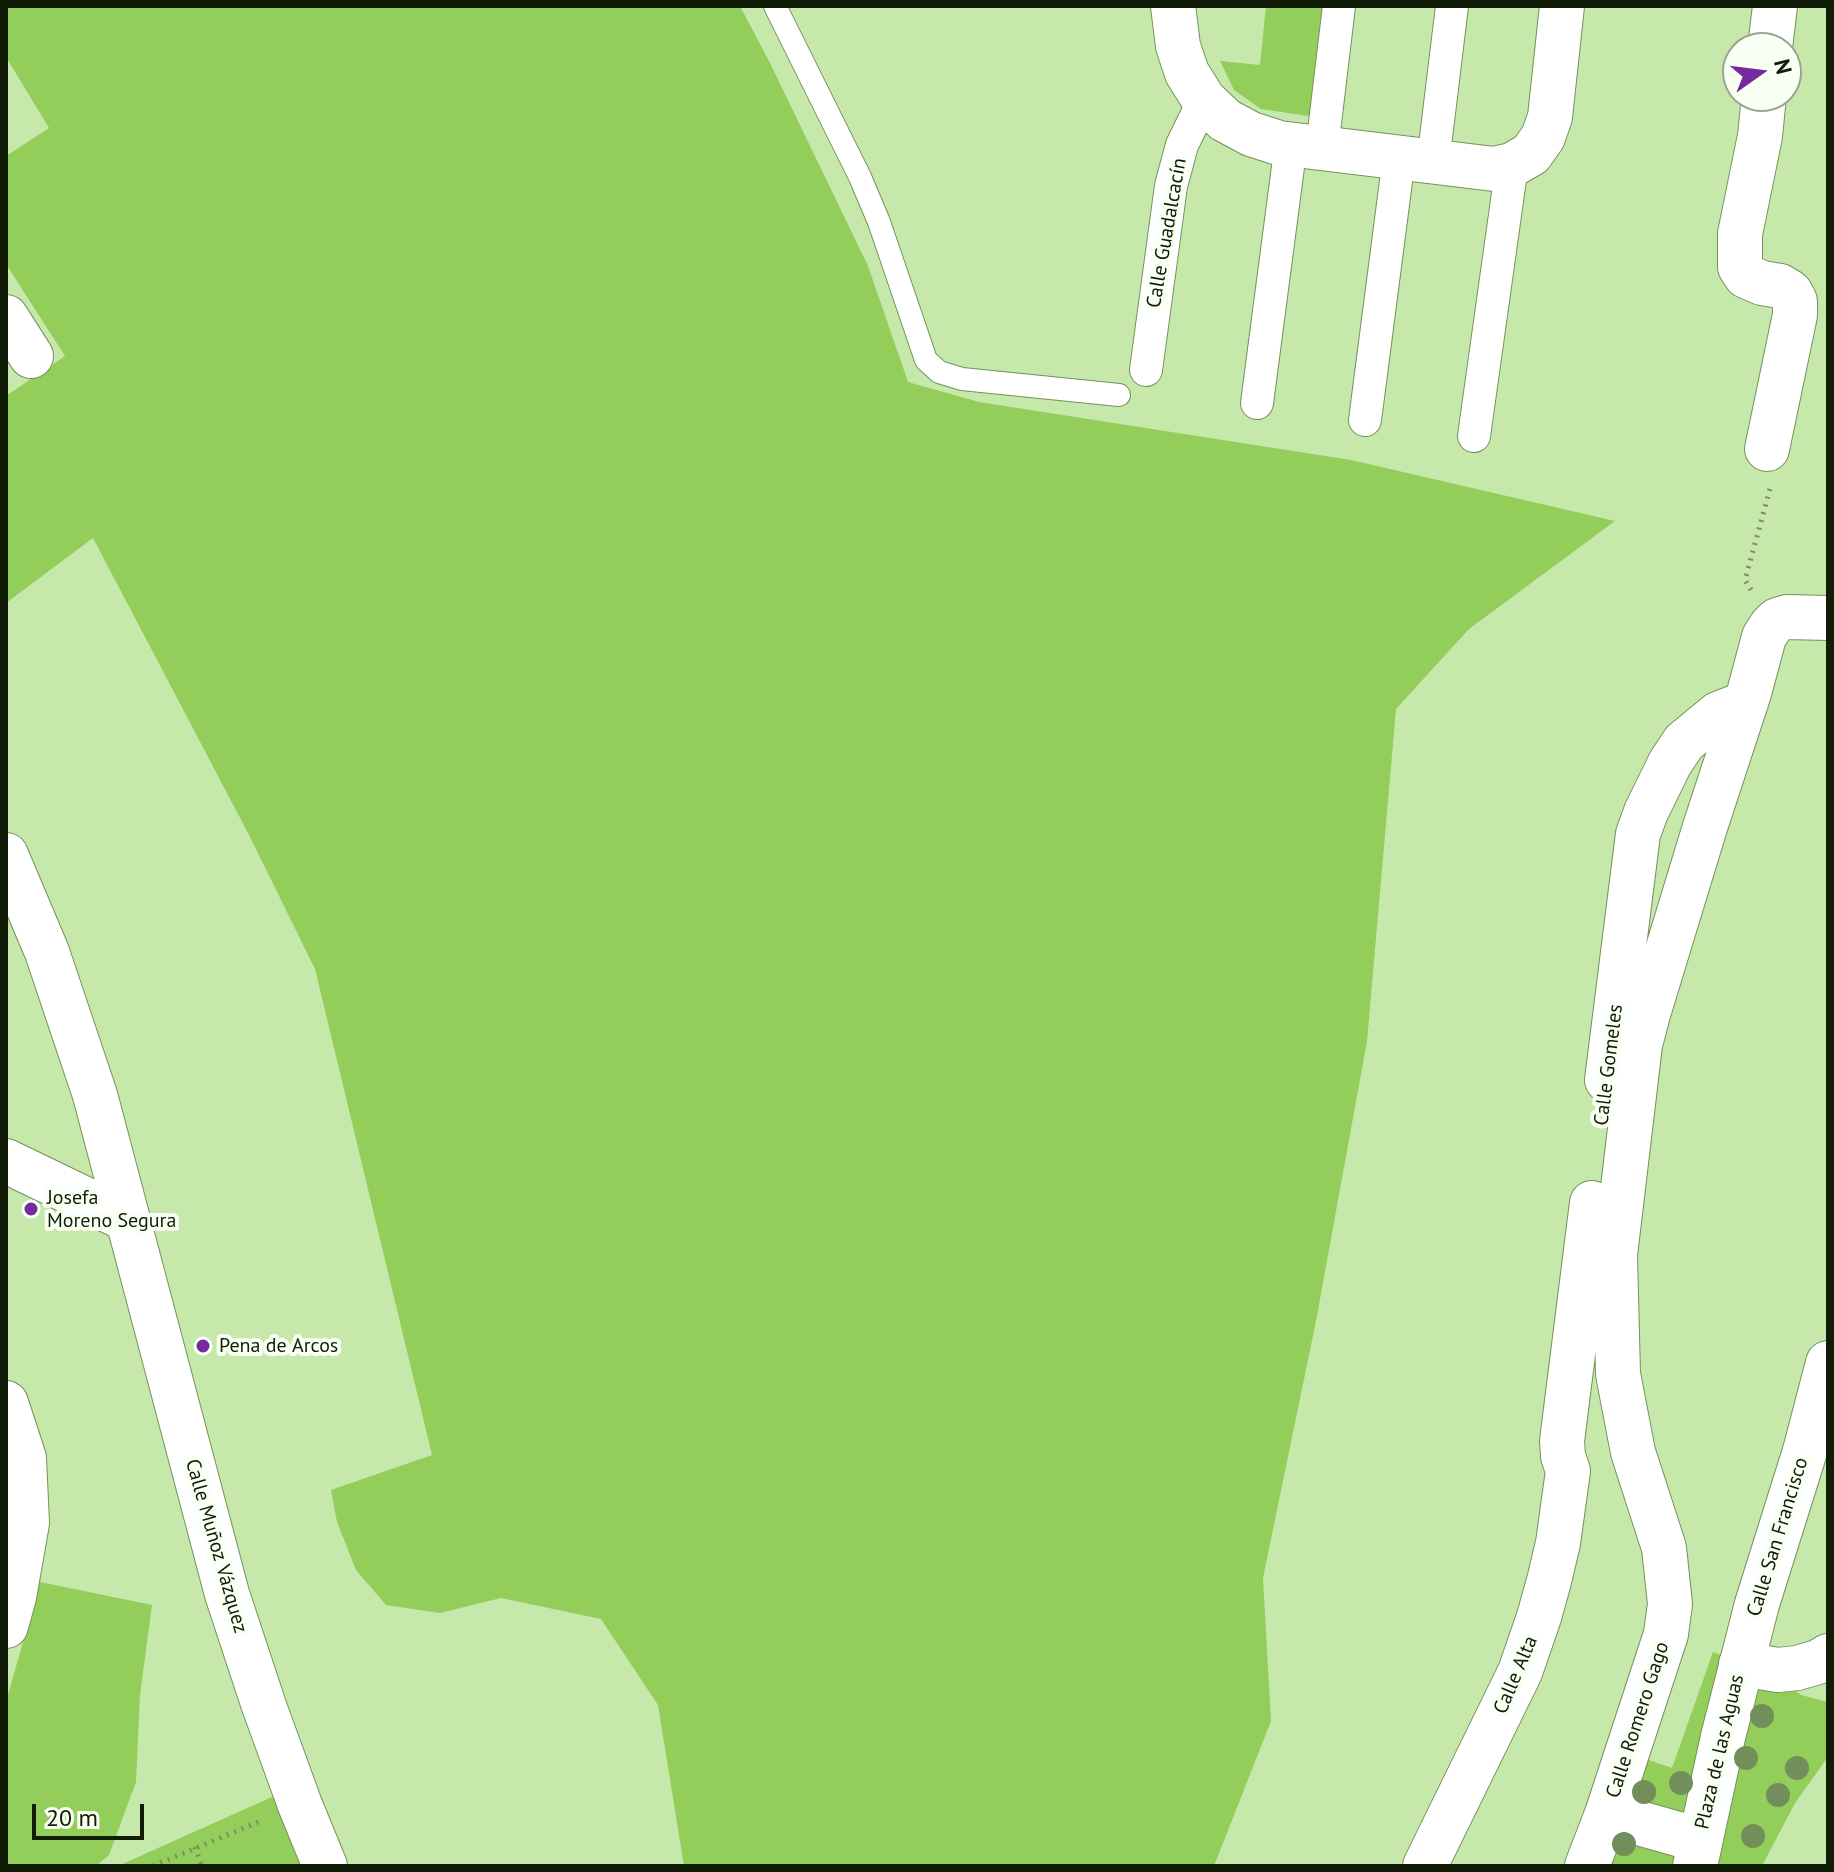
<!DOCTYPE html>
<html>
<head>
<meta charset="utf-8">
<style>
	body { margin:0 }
	#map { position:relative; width:1834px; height:1872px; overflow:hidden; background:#c6e8ab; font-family:"PT Sans",sans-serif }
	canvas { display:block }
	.frame { position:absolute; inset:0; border:8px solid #111c06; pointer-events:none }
	.north { position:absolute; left:1722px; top:32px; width:80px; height:80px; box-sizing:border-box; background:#f8fff3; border:2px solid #9ca494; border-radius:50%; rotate:76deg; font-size:22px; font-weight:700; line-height:32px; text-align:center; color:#111c06 }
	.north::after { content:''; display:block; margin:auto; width:28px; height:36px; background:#762a9d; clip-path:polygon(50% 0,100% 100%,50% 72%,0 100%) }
	.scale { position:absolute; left:32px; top:1804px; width:112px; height:36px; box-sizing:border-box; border:4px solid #111c06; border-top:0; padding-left:10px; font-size:24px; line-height:28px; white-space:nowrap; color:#111c06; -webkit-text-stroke:6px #f8fff3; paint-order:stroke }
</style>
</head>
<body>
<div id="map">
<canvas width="1834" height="1872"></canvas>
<div class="frame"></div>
<div class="north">N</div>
<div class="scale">20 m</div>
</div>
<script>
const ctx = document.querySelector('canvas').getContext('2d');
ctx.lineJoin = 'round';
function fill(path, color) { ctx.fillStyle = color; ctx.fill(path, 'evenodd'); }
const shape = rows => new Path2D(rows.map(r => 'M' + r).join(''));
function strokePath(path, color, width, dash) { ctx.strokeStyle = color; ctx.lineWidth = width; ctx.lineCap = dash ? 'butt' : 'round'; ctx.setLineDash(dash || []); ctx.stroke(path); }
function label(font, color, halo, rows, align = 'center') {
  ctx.font = font + ' "PT Sans",sans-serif'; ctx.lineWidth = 8; ctx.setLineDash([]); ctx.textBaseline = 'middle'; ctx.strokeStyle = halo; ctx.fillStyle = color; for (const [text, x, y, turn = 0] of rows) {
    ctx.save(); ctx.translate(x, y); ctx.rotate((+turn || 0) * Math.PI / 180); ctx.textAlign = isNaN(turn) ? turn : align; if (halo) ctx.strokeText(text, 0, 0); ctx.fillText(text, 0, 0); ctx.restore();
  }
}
const green = shape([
	[6,6,740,6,770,63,868,266,908,382,979,402,1351,460,1615,521,1469,629,1396,709,1367,1041,1316,1321,1263,1578,1271,1721,1214,1866,684,1866,658,1705,601,1619,501,1598,440,1613,386,1605,356,1570,337,1522,331,1490,432,1455,315,969,249,835,93,538,6,603,6,396,65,356,6,264,6,156,49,128,6,57],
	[1266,6,1328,6,1315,117,1261,109,1234,90,1220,61,1260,65],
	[40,1582,152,1605,140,1695,136,1782,109,1855,96,1866,6,1866,6,1702],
	[1713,1652,1731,1659,1691,1817,1627,1803,1646,1759,1672,1768],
	[1755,1682,1786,1683,1801,1695,1828,1702,1828,1757,1795,1803,1762,1866,1704,1866],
	[283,1792,313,1866,118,1866],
	[1607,1835,1670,1839,1689,1866,1607,1866]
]);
const path = shape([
	[1751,590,1745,580,1770,489],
	[195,1847,202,1866],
	[153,1866,263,1820]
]);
const service = shape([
	[775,6,860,177,879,222,926,360,939,372,962,379,1119,395]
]);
const pedestrian = shape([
	[1322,148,1339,6],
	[1433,162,1452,6],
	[1146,370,1171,186,1182,145,1204,100],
	[1257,403,1291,144],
	[1365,420,1399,158],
	[1474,436,1512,165]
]);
const minor = shape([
	[1173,6,1178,46,1187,73,1204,100,1225,120,1251,134,1279,143,1494,169,1512,165,1531,154,1543,137,1550,117,1562,6],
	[1770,48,1775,6],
	[1764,96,1760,136,1740,234,1740,267,1746,276,1762,283,1780,286,1790,292,1795,301,1795,315,1767,449],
	[6,317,31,356],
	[1607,1080,1638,834,1646,812,1670,763,1684,742,1718,714,1746,703],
	[1741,1664,1778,1670,1797,1668,1818,1662,1828,1656],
	[1607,1814,1699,1840],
	[1425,1866,1520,1672,1539,1617,1549,1581,1558,1543,1568,1471,1563,1456,1562,1441,1592,1203],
	[1587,1866,1607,1814,1666,1634,1670,1604,1664,1548,1633,1452,1618,1374,1615,1255,1640,1045,1648,1014,1705,827,1749,693,1764,637,1771,626,1777,620,1787,617,1828,618]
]);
const tertiary = shape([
	[6,855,47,952,95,1095,227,1594,264,1706,300,1805,325,1866],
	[6,1161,128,1220],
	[6,1403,24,1458,27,1523,14,1597,6,1626],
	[1695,1866,1723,1737,1757,1604,1805,1451,1828,1363]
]);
const trees = [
	[1762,1716],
	[1746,1758],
	[1797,1768],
	[1681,1783],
	[1644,1792],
	[1778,1795],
	[1753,1836],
	[1624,1844]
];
const markers = [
	[31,1209,8,"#762a9d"],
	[203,1346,8,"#762a9d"]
];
const streetNames = [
	["Calle Guadalcacín",1167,233,-80],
	["Calle Gomeles",1609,1065,-83],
	["Calle San Francisco",1778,1537,-73],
	["Calle Muñoz Vázquez",216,1546,74],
	["Calle Alta",1516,1675,-67],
	["Calle Romero Gago",1638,1720,-72],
	["Plaza de las Aguas",1720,1752,-77]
];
const poiNames = [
	["Josefa",47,1198],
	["Moreno Segura",47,1221],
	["Pena de Arcos",219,1346]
];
fill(green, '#93cd5a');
strokePath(service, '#74935a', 24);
strokePath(pedestrian, '#74935a', 34);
strokePath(minor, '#74935a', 46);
strokePath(tertiary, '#74935a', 46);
strokePath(path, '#799265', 5, [2, 6]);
strokePath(service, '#fff', 22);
strokePath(pedestrian, '#fff', 32);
strokePath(minor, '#fff', 44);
strokePath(tertiary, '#fff', 44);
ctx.fillStyle = '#728e5a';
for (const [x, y] of trees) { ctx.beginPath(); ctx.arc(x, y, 12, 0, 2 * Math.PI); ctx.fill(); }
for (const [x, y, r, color] of markers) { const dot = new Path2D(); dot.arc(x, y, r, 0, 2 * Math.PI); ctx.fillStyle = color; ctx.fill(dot); strokePath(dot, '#f8fff3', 3); }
label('20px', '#111c06', '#f8fff3', streetNames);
label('20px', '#111c06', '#f8fff3', poiNames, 'left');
</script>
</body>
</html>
